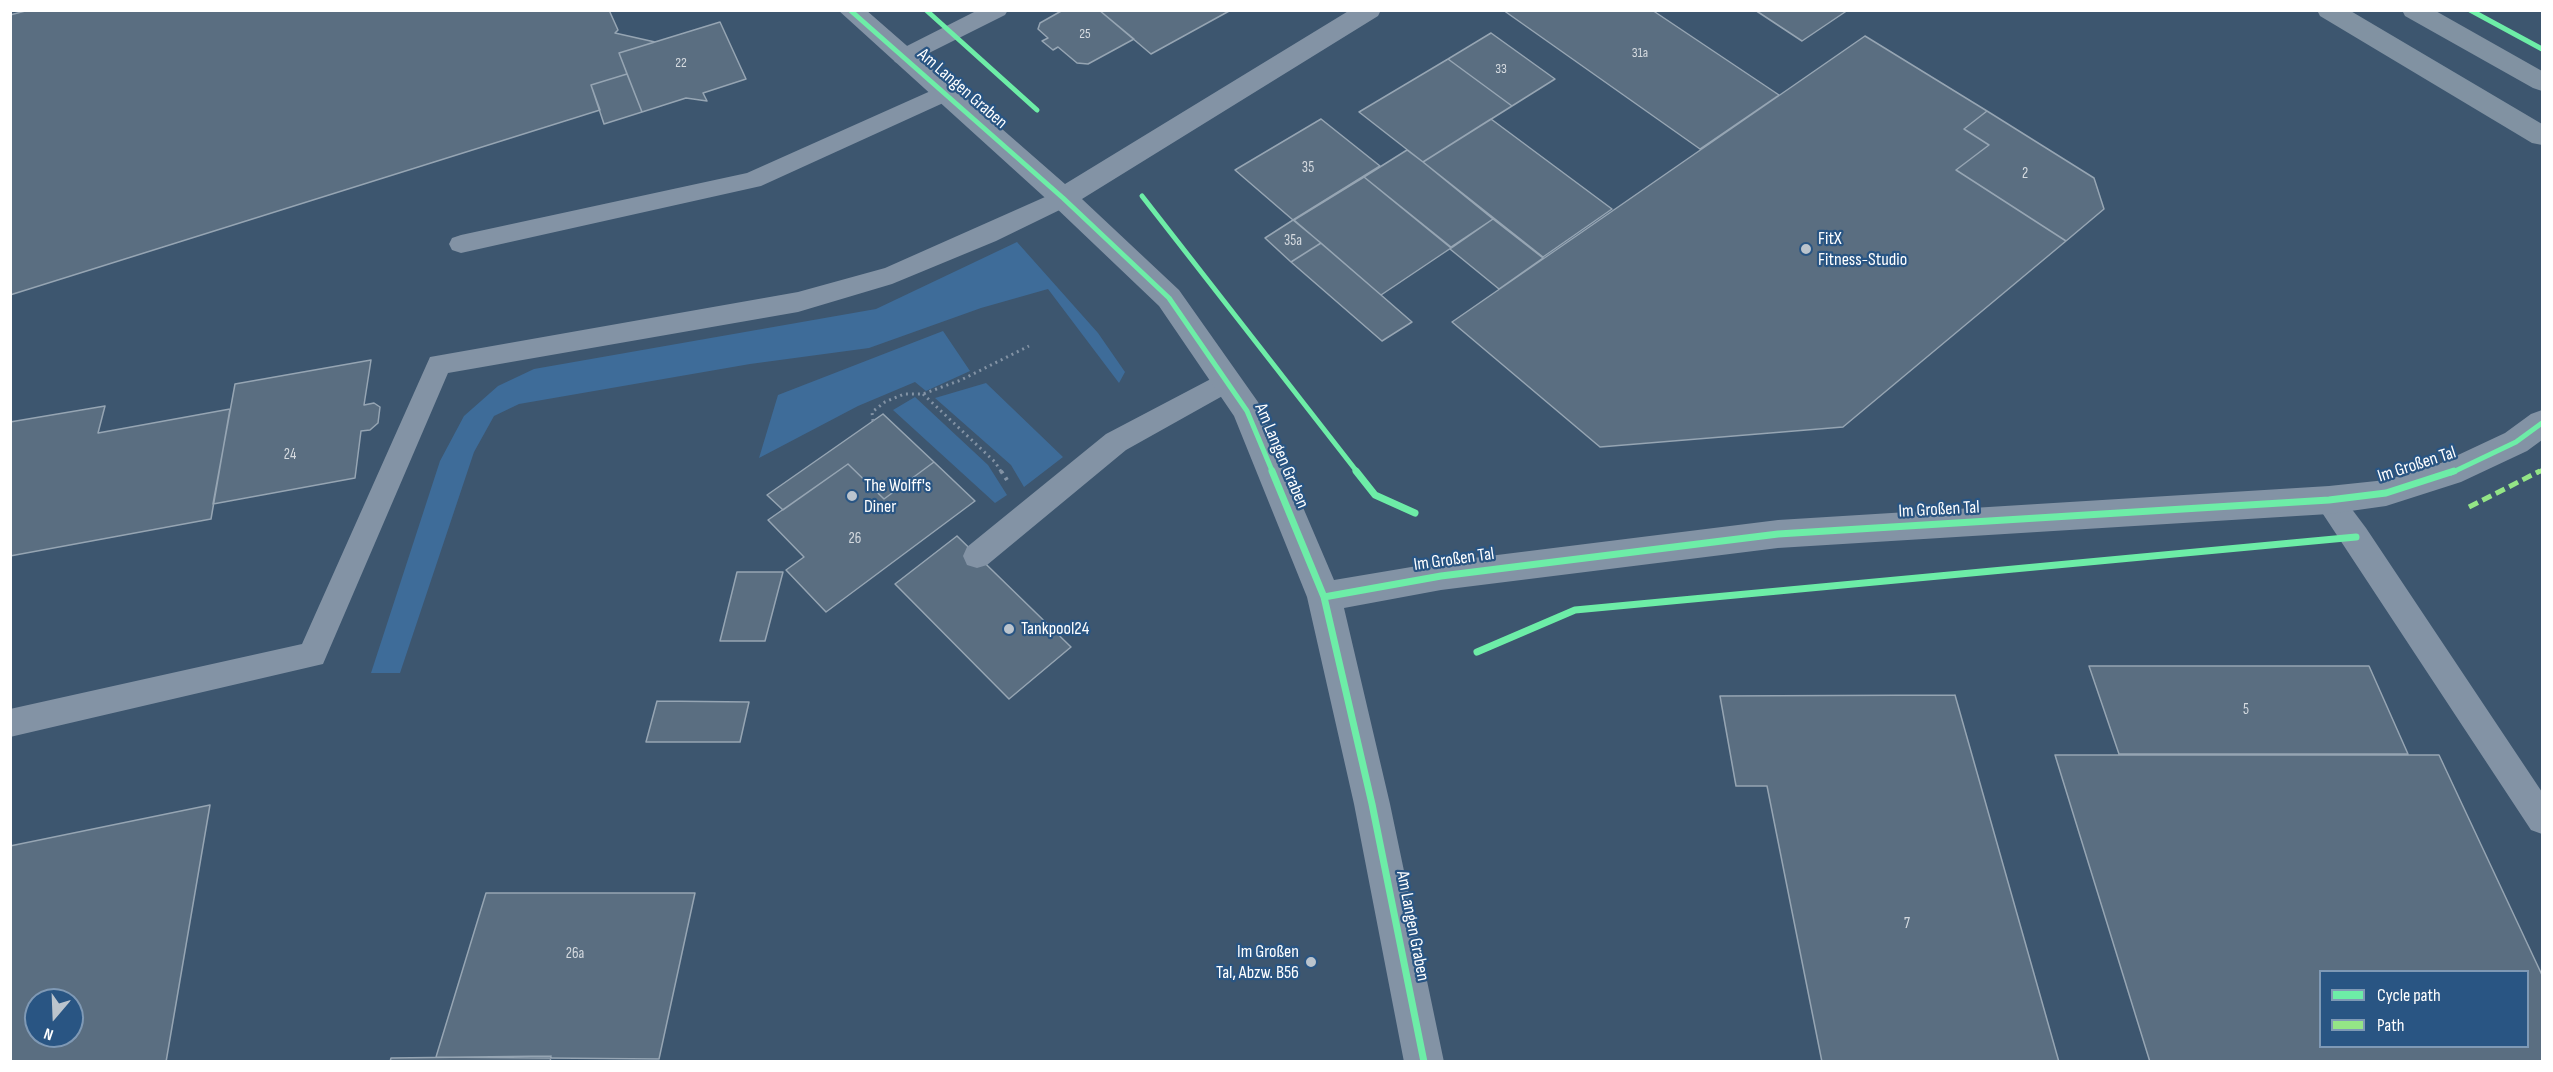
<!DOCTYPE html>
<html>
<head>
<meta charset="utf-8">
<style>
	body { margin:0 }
	#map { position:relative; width:2553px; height:1072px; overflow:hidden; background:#3d566f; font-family:"Sofia Sans Condensed",sans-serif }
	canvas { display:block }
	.frame { position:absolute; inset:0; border:12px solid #fff; pointer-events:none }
	.legend { position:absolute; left:2319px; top:970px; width:210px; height:78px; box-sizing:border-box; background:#295583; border:2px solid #7f99b5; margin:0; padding:8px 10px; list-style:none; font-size:18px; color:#fff }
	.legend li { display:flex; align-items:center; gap:12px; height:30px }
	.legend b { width:30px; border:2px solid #7f99b5 }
	.north { position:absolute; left:24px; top:988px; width:60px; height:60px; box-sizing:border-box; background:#295583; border:2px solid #7f99b5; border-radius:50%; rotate:199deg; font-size:16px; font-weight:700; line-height:24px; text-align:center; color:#fff }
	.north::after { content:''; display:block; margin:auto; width:21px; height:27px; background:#bbc4cd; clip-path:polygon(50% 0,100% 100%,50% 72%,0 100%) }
</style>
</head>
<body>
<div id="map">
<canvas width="2553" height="1072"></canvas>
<div class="frame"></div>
<ul class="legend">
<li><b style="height:8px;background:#6deda7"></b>Cycle path</li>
<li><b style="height:8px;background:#94e586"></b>Path</li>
</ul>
<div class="north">N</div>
</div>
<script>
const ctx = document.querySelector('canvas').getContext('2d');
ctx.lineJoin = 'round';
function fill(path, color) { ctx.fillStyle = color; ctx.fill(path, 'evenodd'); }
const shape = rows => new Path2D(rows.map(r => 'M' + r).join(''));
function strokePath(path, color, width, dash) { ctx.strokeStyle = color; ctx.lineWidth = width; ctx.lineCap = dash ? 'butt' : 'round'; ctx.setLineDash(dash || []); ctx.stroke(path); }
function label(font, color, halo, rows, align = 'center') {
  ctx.font = font + ' "Sofia Sans Condensed",sans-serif'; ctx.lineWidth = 4.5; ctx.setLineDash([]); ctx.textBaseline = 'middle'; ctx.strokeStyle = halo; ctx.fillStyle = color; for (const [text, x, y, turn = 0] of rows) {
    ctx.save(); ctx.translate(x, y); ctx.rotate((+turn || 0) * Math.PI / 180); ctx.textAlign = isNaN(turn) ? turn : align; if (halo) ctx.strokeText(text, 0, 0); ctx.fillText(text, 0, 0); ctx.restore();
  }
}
const green = shape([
	[1017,242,1098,333,1125,372,1119,383,1048,289,981,308,869,348,750,364,519,404,494,416,474,452,400,673,371,673,440,461,464,416,498,386,534,369,876,309],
	[943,331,970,371,926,391,915,382,858,406,759,458,778,395],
	[986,383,1063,457,1024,487,1011,465,935,398],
	[915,397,988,465,1007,495,995,503,893,410]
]);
const building = shape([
	[29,10,609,10,618,30,615,33,655,42,619,53,627,74,591,85,600,110,10,295,10,15,29,10],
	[1063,10,1099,10,1134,39,1088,64,1077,63,1058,47,1053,50,1042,41,1048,38,1038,29,1040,23,1063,10],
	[1099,10,1231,10,1151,54,1099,10],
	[1503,10,1652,10,1779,95,1700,149,1503,10],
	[1755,10,1848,10,1802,41,1755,10],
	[720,22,746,79,703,93,707,101,686,98,642,112,619,53,720,22],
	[1491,33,1555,79,1512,106,1448,59,1491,33],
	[1865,36,1987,111,1964,129,1989,145,1956,170,2066,241,1843,427,1600,447,1452,322,1865,36],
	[1448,59,1512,106,1423,162,1359,112,1448,59],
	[627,74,642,112,604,124,591,85,627,74],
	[1987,111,2094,178,2104,209,2066,241,1956,170,1989,145,1964,129,1987,111],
	[1321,119,1380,166,1293,220,1235,170,1321,119],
	[1491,119,1612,209,1543,257,1423,162,1491,119],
	[1407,150,1423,162,1493,219,1451,247,1364,177,1407,150],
	[1364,177,1451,248,1381,295,1294,220,1364,177],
	[1493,219,1543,258,1499,289,1450,249,1493,219],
	[1293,220,1321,243,1291,262,1265,238,1293,220],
	[1321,243,1381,295,1412,322,1382,341,1291,262,1321,243],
	[371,360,364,405,374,403,380,407,378,423,370,430,361,431,355,478,213,504,235,384,371,360],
	[105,406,98,433,230,409,211,519,10,556,10,422,105,406],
	[883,414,934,462,884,499,848,464,783,510,767,495,883,414],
	[934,462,975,501,826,612,786,570,804,557,768,520,848,464,884,499,934,462],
	[957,536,1071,647,1009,699,895,584,957,536],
	[737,572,783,572,765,641,720,641,737,572],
	[2089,666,2369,666,2408,754,2119,754,2089,666],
	[1955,695,2059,1062,1822,1062,1767,786,1736,786,1720,696,1955,695],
	[657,701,749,702,740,742,646,742,657,701],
	[2055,755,2439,755,2542,975,2542,1062,2150,1062,2055,755],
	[2320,972,2528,972,2528,1046,2320,1046,2320,972],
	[210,805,166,1062,10,1062,10,846,210,805],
	[36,1000,72,1000,72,1036,36,1036,36,1000],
	[486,893,695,893,659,1059,436,1057,486,893],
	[551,1056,550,1062,390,1062,391,1058,551,1056]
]);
const pathFar1 = shape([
	[923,394,995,462,1002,473],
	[873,421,872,412,885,402,904,394,923,394,961,380,1029,346]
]);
const path = shape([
	[1001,471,1007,480]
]);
const lane = shape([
	[978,10,1008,10,1005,15,911,62,903,65,895,62,892,57,895,52,978,10],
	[944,85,952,87,955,93,952,99,761,186,461,253,452,250,449,244,452,238,461,235,747,173,944,85],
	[1063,189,1072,192,1075,198,1072,204,996,241,892,284,798,312,448,373,323,664,10,737,10,709,302,644,430,357,798,292,885,268,1063,189],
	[1226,371,1235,375,1239,382,1235,389,1126,450,987,565,977,568,967,565,963,556,967,547,1106,434,1226,371],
	[2329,488,2339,492,2366,528,2542,792,2542,834,2531,830,2319,508,2315,500,2319,492,2329,488]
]);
const street = shape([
	[838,10,866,10,1065,184,1350,10,1381,10,1378,16,1082,199,1179,290,1258,402,1334,580,1441,562,1778,520,2329,486,2386,480,2441,463,2505,433,2531,414,2542,410,2542,440,2527,451,2461,482,2386,506,2329,514,1778,548,1441,590,1344,608,1390,804,1444,1062,1404,1062,1354,804,1307,597,1234,416,1159,306,1053,205,838,10]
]);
const primary = shape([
	[2317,10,2349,10,2542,124,2542,145,2532,143,2320,16,2317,10],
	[2402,10,2434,10,2542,71,2542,91,2533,88,2405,16,2402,10]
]);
const quietFar1 = shape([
	[2537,473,2542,470]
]);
const quiet = shape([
	[2469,507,2540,471]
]);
const cyclewayFar1 = shape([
	[850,10,1063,198,1169,298,1247,411,1273,473],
	[926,10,1037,110],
	[2470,10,2542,49],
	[1142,196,1358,473],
	[2451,473,2516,442,2542,423]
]);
const cycleway = shape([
	[1272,471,1324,597,1372,804,1424,1062],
	[1356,471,1375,495,1415,513],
	[1324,597,1441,576,1778,534,2329,500,2386,493,2454,471],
	[1477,652,1575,610,2356,537]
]);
const markers = [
	[1806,249,6,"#bbc4cd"],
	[852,496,6,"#bbc4cd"],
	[1009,629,6,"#bbc4cd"],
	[1311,962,6,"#bbc4cd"]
];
const farNumbernames = [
	["25",1085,34],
	["31a",1640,53],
	["22",681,63],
	["33",1501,69]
];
const numberNames = [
	["35",1308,168],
	["2",2025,174],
	["35a",1293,241],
	["24",290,455],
	["26",855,539],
	["5",2246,710],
	["7",1907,924],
	["26a",575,954]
];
const streetNames = [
	["Am Langen Graben",962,89,41],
	["Am Langen Graben",1281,456,67],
	["Im Großen Tal",2417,465,-18],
	["Im Großen Tal",1939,510,-3],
	["Im Großen Tal",1454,560,-8],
	["Am Langen Graben",1412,926,79]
];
const poiNames = [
	["FitX",1818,239],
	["Fitness-Studio",1818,260],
	["The Wolff's",864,486],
	["Diner",864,507],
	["Tankpool24",1021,629],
	["Im Großen",1299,952,"right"],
	["Tal, Abzw. B56",1299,973,"right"]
];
fill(green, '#3e6c99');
fill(building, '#5a6e81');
strokePath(building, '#96a5b3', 1.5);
strokePath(pathFar1, '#8393a5', 3, [2, 4]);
strokePath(path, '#8393a5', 4, [3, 5]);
fill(lane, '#8393a5');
fill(street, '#8393a5');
fill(primary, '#8192a2');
strokePath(quietFar1, '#94e586', 4, [8, 4]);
strokePath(quiet, '#94e586', 5, [10, 5]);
strokePath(cyclewayFar1, '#6deda7', 5);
strokePath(cycleway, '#6deda7', 7);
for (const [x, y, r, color] of markers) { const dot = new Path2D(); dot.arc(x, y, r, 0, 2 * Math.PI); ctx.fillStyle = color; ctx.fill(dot); strokePath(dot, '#295583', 2); }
label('14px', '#d6dbe0', null, farNumbernames);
label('15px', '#d6dbe0', null, numberNames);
label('18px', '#fff', '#295583', streetNames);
label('18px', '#fff', '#295583', poiNames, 'left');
</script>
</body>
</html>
